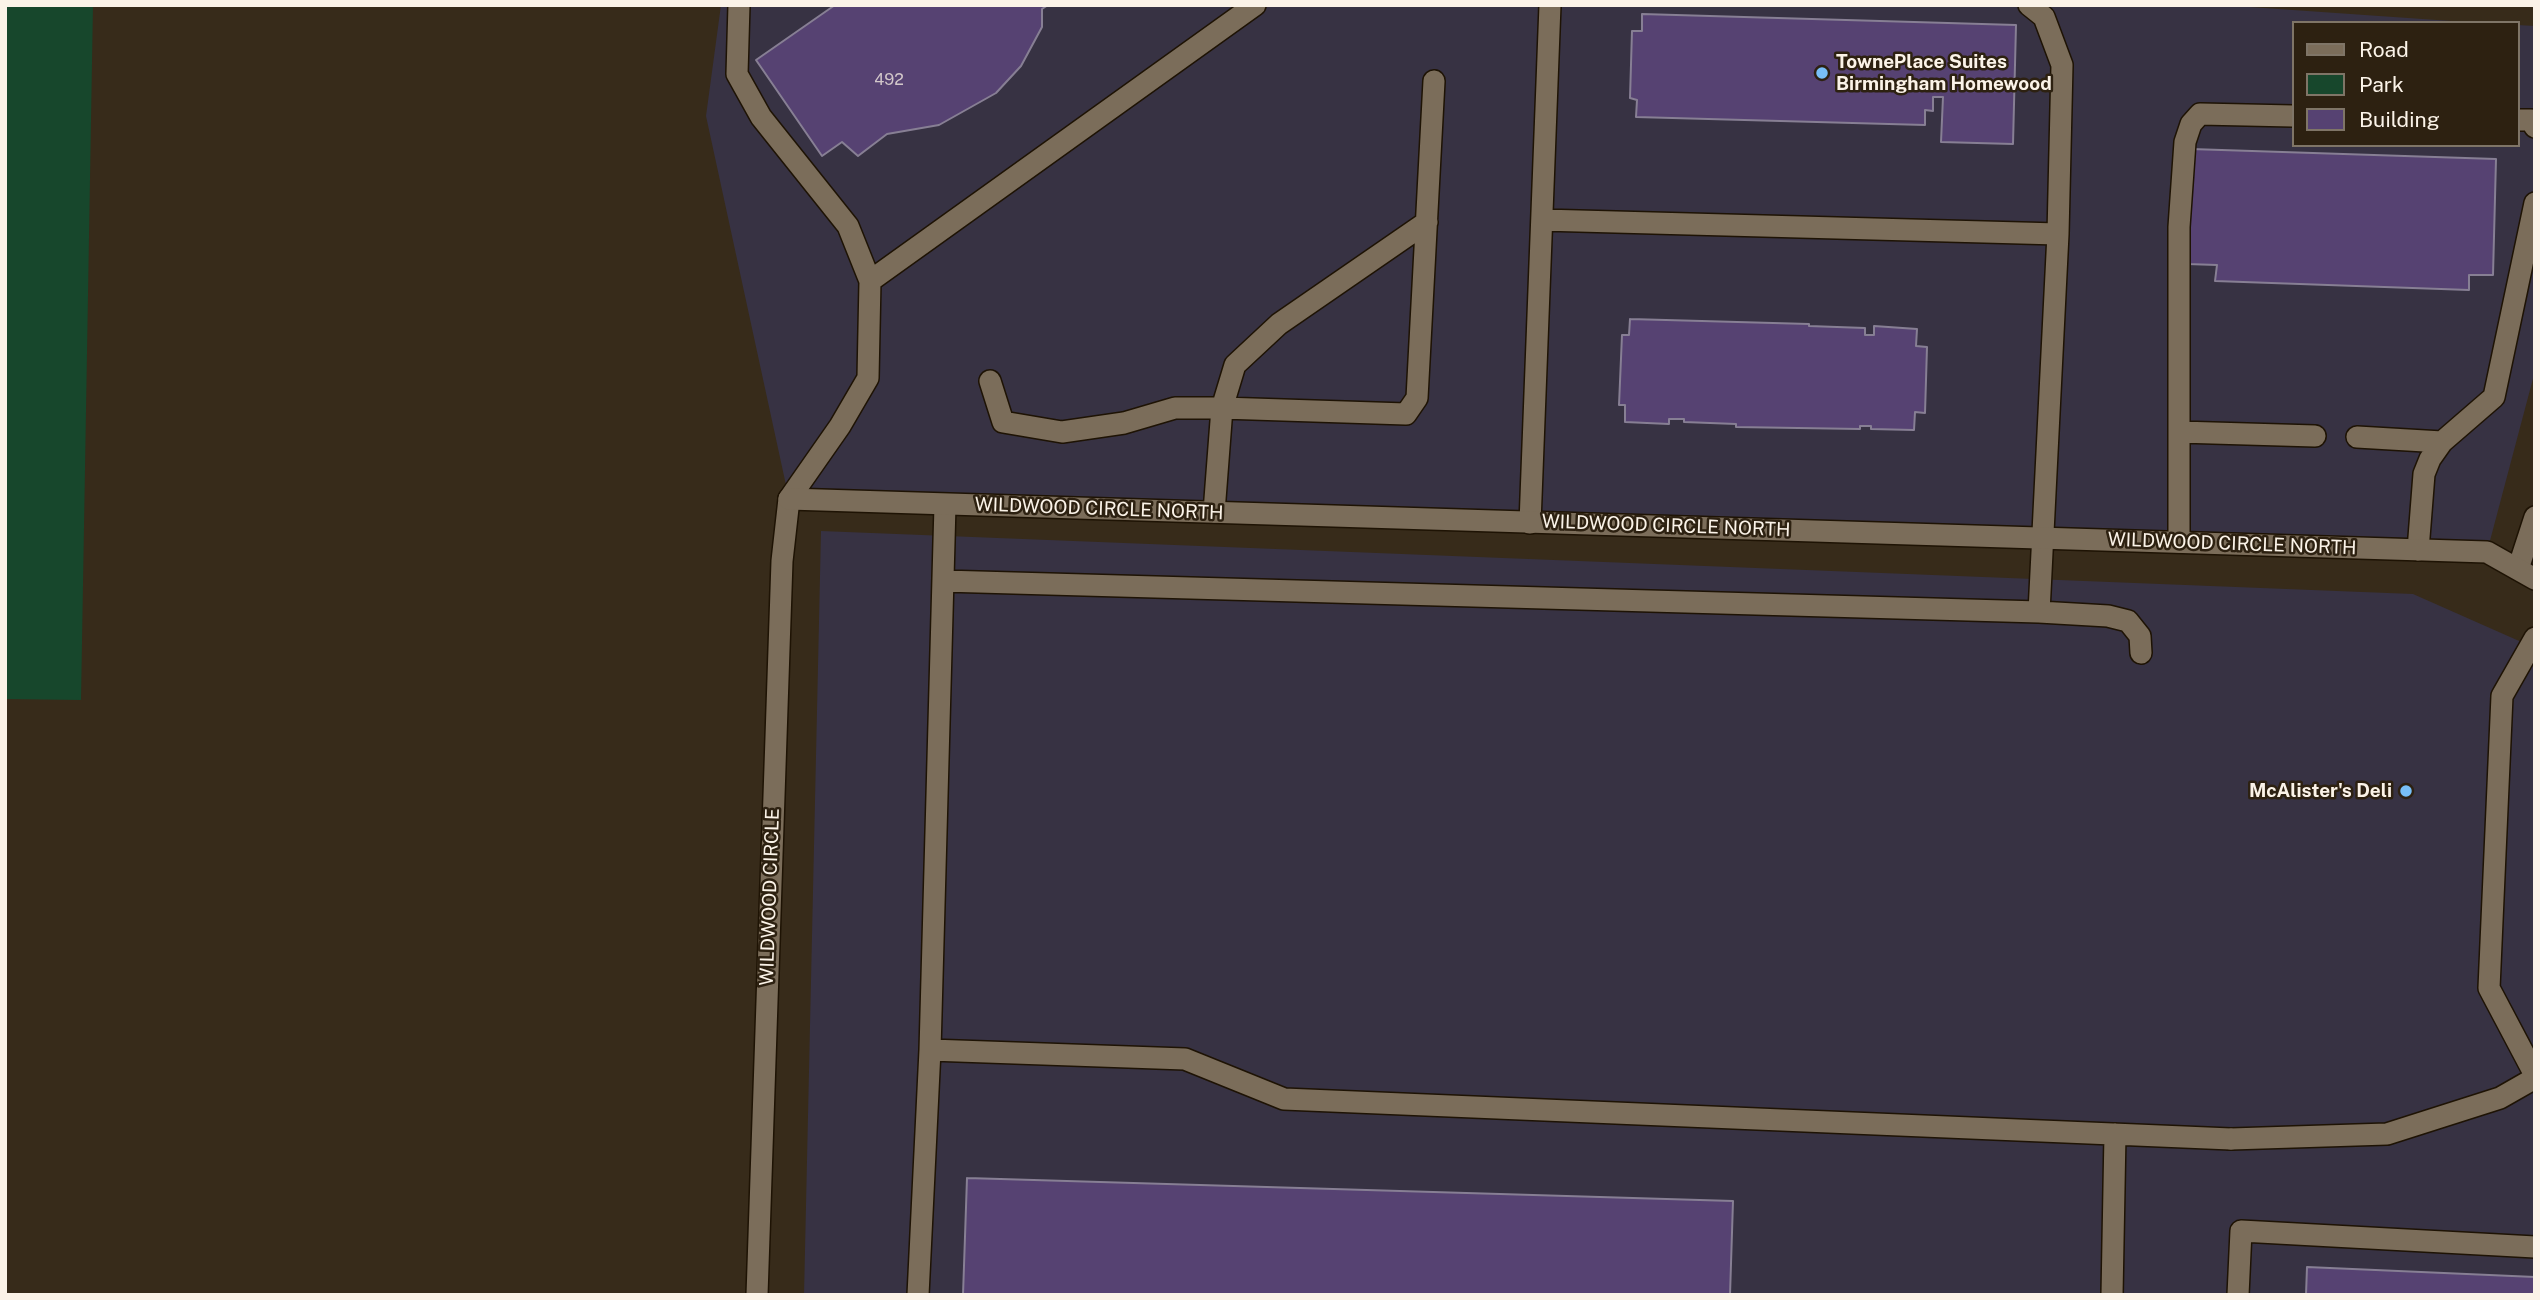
<!DOCTYPE html>
<html>
<head>
<meta charset="utf-8">
<style>
	body { margin:0 }
	#map { position:relative; width:2540px; height:1300px; overflow:hidden; background:#372b1a; font-family:"Public Sans",sans-serif }
	canvas { display:block }
	.frame { position:absolute; inset:0; border:7px solid #fbf3e8; pointer-events:none }
	.legend { position:absolute; left:2292px; top:21px; width:228px; height:126px; box-sizing:border-box; background:#2d2111; border:2px solid #7f7567; margin:0; padding:9px 12px; list-style:none; font-size:21px; color:#fbf3e8 }
	.legend li { display:flex; align-items:center; gap:14px; height:35px }
	.legend b { width:35px; border:2px solid #7f7567 }
</style>
</head>
<body>
<div id="map">
<canvas width="2540" height="1300"></canvas>
<div class="frame"></div>
<ul class="legend">
<li><b style="height:9px;background:#7b6d5a"></b>Road</li>
<li><b style="height:19px;background:#17472c"></b>Park</li>
<li><b style="height:19px;background:#564272"></b>Building</li>
</ul>
</div>
<script>
const ctx = document.querySelector('canvas').getContext('2d');
ctx.lineJoin = 'round';
function fill(path, color) { ctx.fillStyle = color; ctx.fill(path, 'evenodd'); }
const shape = rows => new Path2D(rows.map(r => 'M' + r).join(''));
function strokePath(path, color, width, dash) { ctx.strokeStyle = color; ctx.lineWidth = width; ctx.lineCap = dash ? 'butt' : 'round'; ctx.setLineDash(dash || []); ctx.stroke(path); }
function label(font, color, halo, rows, align = 'center') {
  ctx.font = font + ' "Public Sans",sans-serif'; ctx.lineWidth = 5; ctx.setLineDash([]); ctx.textBaseline = 'middle'; ctx.strokeStyle = halo; ctx.fillStyle = color; for (const [text, x, y, turn = 0] of rows) {
    ctx.save(); ctx.translate(x, y); ctx.rotate((+turn || 0) * Math.PI / 180); ctx.textAlign = isNaN(turn) ? turn : align; if (halo) ctx.strokeText(text, 0, 0); ctx.fillText(text, 0, 0); ctx.restore();
  }
}
const commercial = shape([
	[721,5,2221,5,2480,23,2293,23,2293,145,2517,145,2517,25,2535,26,2535,371,2487,552,789,499,706,116],
	[821,531,2413,594,2535,648,2535,1295,804,1295]
]);
const green = shape([
	[5,5,93,5,81,700,5,699]
]);
const building = shape([
	[835,5,1048,5,1042,9,1042,27,1021,66,996,93,939,125,887,134,858,156,842,142,822,156,756,60,835,5],
	[1642,14,2016,25,2013,144,1941,142,1943,97,1933,97,1933,111,1925,110,1925,125,1636,117,1637,100,1630,98,1632,31,1642,31,1642,14],
	[2191,149,2496,159,2493,275,2469,275,2469,290,2215,281,2217,265,2187,264,2191,149],
	[1630,319,1809,324,1809,326,1865,328,1865,335,1874,335,1874,326,1917,329,1916,346,1927,347,1925,413,1915,412,1914,430,1871,429,1871,426,1860,426,1860,429,1736,427,1736,424,1684,422,1684,419,1669,419,1669,424,1625,422,1625,405,1619,405,1622,335,1629,335,1630,319],
	[967,1178,1733,1201,1730,1295,963,1295,967,1178],
	[2307,1267,2535,1277,2535,1295,2306,1295,2307,1267]
]);
const lane = shape([
	[739,5,737,74,761,117,848,226,870,281,868,378,840,426,789,499,782,561,757,1295],
	[2029,5,2044,17,2062,65,2058,234,2039,612],
	[2517,120,2531,120,2535,127],
	[1542,220,2058,234],
	[870,281,1255,5],
	[990,381,1003,422,1062,432,1124,423,1175,408,1222,408,1235,365,1279,324,1427,222],
	[2179,432,2315,436],
	[2357,437,2442,442],
	[945,505,930,1050,1185,1059,1284,1099,2231,1139],
	[1214,512,1222,408,1406,414,1417,398,1434,81],
	[1530,523,1550,5],
	[2179,542,2179,227,2185,142,2191,124,2200,114,2293,116],
	[2418,550,2424,474,2430,459,2442,442,2494,397,2535,203],
	[2518,569,2535,517],
	[943,581,2039,612,2108,616,2128,621,2140,636,2141,653],
	[2535,638,2502,696,2489,988,2535,1075],
	[918,1295,930,1050],
	[2112,1295,2115,1134],
	[2238,1295,2241,1231,2535,1247]
]);
const street = shape([
	[789,499,2487,552,2535,579],
	[2231,1139,2387,1134,2500,1098,2535,1078]
]);
const markers = [
	[1822,73,7,"#78bff7"],
	[2406,791,7,"#78bff7"]
];
const numberNames = [
	["492",889,80]
];
const poiNames = [
	["TownePlace Suites",1836,62],
	["Birmingham Homewood",1836,84],
	["McAlister's Deli",2392,791,"right"]
];
const streetNames = [
	["WILDWOOD CIRCLE NORTH",1099,509,2],
	["WILDWOOD CIRCLE NORTH",1666,526,2],
	["WILDWOOD CIRCLE NORTH",2232,544,2],
	["WILDWOOD CIRCLE",770,897,-88]
];
fill(commercial, '#373243');
fill(green, '#17472c');
fill(building, '#564272');
strokePath(building, '#877f94', 2);
strokePath(lane, '#1e1304', 24);
strokePath(street, '#1e1304', 24);
strokePath(lane, '#7b6d5a', 21);
strokePath(street, '#7b6d5a', 21);
for (const [x, y, r, color] of markers) { const dot = new Path2D(); dot.arc(x, y, r, 0, 2 * Math.PI); ctx.fillStyle = color; ctx.fill(dot); strokePath(dot, '#2d2111', 2.5); }
label('16px', '#d2c7ca', null, numberNames);
label('bold 19px', '#fbf3e8', '#2d2111', poiNames, 'left');
label('19px', '#fbf3e8', '#2d2111', streetNames);
</script>
</body>
</html>
